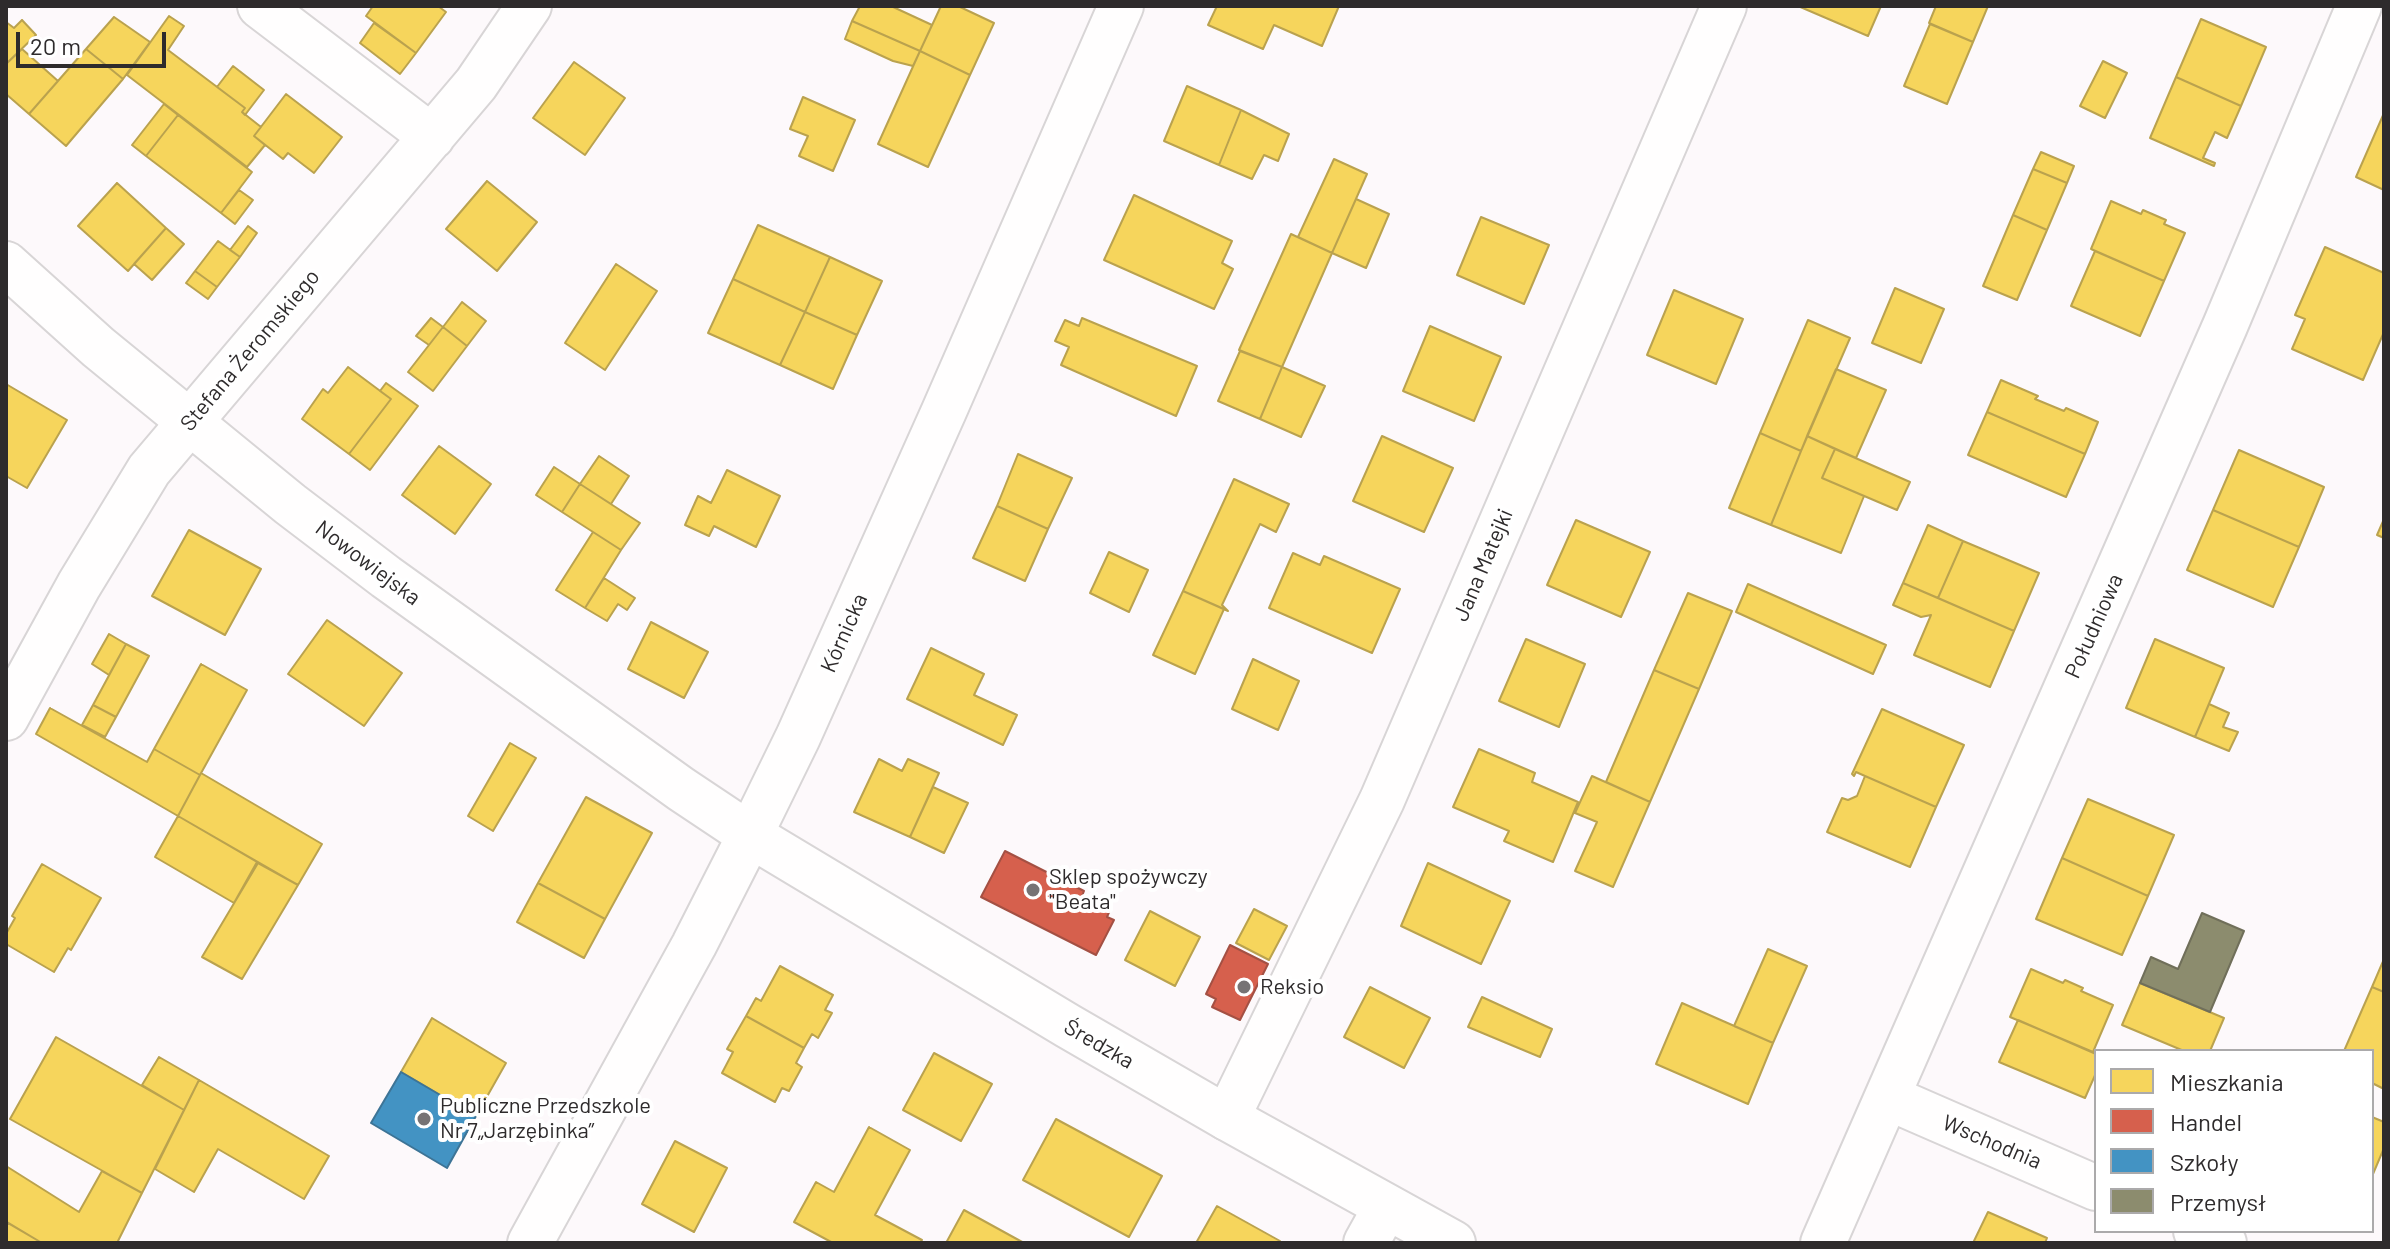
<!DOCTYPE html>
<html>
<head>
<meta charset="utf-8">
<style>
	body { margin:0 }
	#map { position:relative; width:2390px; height:1249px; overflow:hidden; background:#fdf9fb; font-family:Barlow,sans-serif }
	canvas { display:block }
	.frame { position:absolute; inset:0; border:8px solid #2e2b2c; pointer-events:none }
	.legend { position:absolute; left:2094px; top:1049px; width:280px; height:184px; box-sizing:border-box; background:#fff; border:2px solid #abaaab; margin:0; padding:10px 14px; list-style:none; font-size:24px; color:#2e2b2c }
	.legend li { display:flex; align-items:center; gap:16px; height:40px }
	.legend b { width:40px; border:2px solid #abaaab }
	.scale { position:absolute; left:16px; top:32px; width:150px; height:36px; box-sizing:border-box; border:4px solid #2e2b2c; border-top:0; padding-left:10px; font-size:24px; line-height:28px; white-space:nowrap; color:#2e2b2c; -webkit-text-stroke:6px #fff; paint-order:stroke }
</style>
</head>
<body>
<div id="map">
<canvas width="2390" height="1249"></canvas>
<div class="frame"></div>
<ul class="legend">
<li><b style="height:22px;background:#f6d55c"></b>Mieszkania</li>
<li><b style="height:22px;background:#d6604d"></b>Handel</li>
<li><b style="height:22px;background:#4393c3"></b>Szkoły</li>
<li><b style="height:22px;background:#8c8c6e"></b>Przemysł</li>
</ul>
<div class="scale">20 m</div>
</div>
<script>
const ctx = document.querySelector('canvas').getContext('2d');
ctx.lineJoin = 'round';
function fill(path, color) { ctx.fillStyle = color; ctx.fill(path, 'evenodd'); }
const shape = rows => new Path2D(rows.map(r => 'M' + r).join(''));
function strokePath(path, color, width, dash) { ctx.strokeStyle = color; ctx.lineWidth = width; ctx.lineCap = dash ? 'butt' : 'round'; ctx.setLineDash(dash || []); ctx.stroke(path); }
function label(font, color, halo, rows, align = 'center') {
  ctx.font = font + ' Barlow,sans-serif'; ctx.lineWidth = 8; ctx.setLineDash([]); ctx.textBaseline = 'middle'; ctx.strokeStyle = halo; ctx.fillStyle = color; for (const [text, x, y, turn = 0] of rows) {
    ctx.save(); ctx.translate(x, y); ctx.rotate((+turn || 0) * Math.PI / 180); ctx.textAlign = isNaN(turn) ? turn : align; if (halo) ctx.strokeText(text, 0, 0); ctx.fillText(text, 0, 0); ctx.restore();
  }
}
const homes = shape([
	[373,6,438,6,446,12,416,53,366,16,373,6],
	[860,6,891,6,932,25,920,51,852,21,860,6],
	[941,6,958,6,994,23,970,75,920,51,941,6],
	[1217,6,1339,6,1322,46,1274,25,1263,49,1208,25,1217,6],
	[1798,6,1881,6,1868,36,1798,6],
	[1936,6,1988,6,1973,42,1929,23,1936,6],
	[169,16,184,26,168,50,245,108,242,112,261,127,254,136,265,145,247,167,127,75,169,16],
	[114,17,150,42,123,79,86,49,114,17],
	[2201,19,2266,47,2241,106,2176,77,2201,19],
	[22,20,36,35,6,64,6,22,14,28,22,20],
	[852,21,920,51,913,66,893,61,845,39,852,21],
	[374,23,416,53,400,74,360,43,374,23],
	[1930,24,1973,42,1947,104,1904,86,1930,24],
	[22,49,58,81,29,114,6,94,6,64,22,49],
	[86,49,123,79,66,146,29,114,86,49],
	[920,51,970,75,928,167,878,144,920,51],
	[2103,61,2127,73,2105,118,2080,106,2103,61],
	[574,62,625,98,585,155,533,118,574,62],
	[233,66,264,90,245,115,242,112,245,108,217,87,233,66],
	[2176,77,2241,106,2227,138,2215,132,2203,158,2215,163,2214,166,2150,138,2176,77],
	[1187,86,1241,110,1219,165,1164,141,1187,86],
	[286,94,342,137,314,173,288,153,283,159,254,136,286,94],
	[803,97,855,120,833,171,799,156,808,136,790,129,803,97],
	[164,104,178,115,146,156,132,145,164,104],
	[1241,110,1289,134,1278,161,1264,155,1252,179,1219,165,1241,110],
	[2384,113,2384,190,2356,177,2384,113],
	[178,115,252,172,221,213,146,156,178,115],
	[2041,152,2074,166,2067,183,2033,169,2041,152],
	[1334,159,1367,174,1332,253,1298,237,1334,159],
	[2033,169,2067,183,2047,230,2013,215,2033,169],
	[487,181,537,222,497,271,446,229,487,181],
	[117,183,166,228,128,271,78,226,117,183],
	[239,190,253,200,235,224,221,213,239,190],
	[1134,195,1232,241,1222,263,1233,269,1214,309,1104,260,1134,195],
	[1356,199,1389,214,1366,268,1332,253,1356,199],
	[2111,201,2141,214,2143,210,2166,220,2164,224,2185,233,2164,281,2091,249,2111,201],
	[2013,215,2047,230,2017,300,1983,286,2013,215],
	[1481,217,1549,245,1524,304,1457,275,1481,217],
	[758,225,830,257,805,312,733,279,758,225],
	[248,226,257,233,240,257,230,250,248,226],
	[166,228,184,244,152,280,134,264,166,228],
	[1291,234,1332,253,1282,367,1239,350,1291,234],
	[218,241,240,257,217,287,195,271,218,241],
	[2325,247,2384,273,2384,332,2363,380,2292,349,2305,319,2295,315,2325,247],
	[2095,251,2164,281,2140,336,2071,306,2095,251],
	[830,257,882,281,857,335,805,312,830,257],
	[616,264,657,291,605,370,565,343,616,264],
	[195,271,217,287,208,299,186,283,195,271],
	[733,279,805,312,780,365,708,333,733,279],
	[1895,288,1944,309,1921,363,1872,343,1895,288],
	[1674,290,1743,319,1716,384,1647,355,1674,290],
	[462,302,486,321,467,346,443,327,462,302],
	[805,312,857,335,833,389,780,365,805,312],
	[431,318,443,327,429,345,416,336,431,318],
	[1082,318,1197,366,1176,416,1061,365,1069,347,1055,341,1065,320,1079,326,1082,318],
	[1808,320,1850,338,1801,451,1760,433,1808,320],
	[1430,326,1501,357,1474,421,1403,391,1430,326],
	[443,327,467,346,433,391,408,372,443,327],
	[1240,351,1282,367,1260,419,1218,401,1240,351],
	[348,367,391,399,349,454,302,419,323,389,328,393,348,367],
	[1282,367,1325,386,1301,437,1260,419,1282,367],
	[1836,369,1886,390,1856,458,1807,436,1836,369],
	[2001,380,2038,396,2035,399,2064,411,2066,408,2098,422,2085,454,1987,412,2001,380],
	[386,383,418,406,370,470,349,454,391,399,380,391,386,383],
	[6,384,67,420,27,488,6,476,6,384],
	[1987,412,2085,454,2066,497,1968,455,1987,412],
	[1760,433,1801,451,1771,525,1729,508,1760,433],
	[1382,436,1453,468,1424,532,1353,501,1382,436],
	[1807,436,1835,449,1822,478,1864,496,1841,553,1771,525,1807,436],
	[439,446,491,484,455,534,402,495,439,446],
	[1835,449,1910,482,1897,510,1822,478,1835,449],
	[2239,450,2324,487,2299,547,2213,510,2239,450],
	[1018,454,1072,478,1048,529,997,506,1018,454],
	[599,456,629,476,611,504,580,484,599,456],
	[554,467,580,484,562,512,536,495,554,467],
	[727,470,780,496,756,547,714,526,709,536,685,525,698,496,711,503,727,470],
	[1234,479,1289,504,1276,532,1260,524,1222,605,1228,611,1183,591,1234,479],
	[580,484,640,523,621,550,562,512,580,484],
	[997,506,1048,529,1025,581,973,558,997,506],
	[2213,510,2299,547,2273,607,2187,570,2213,510],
	[2384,519,2384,538,2377,535,2384,519],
	[1576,520,1650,552,1621,617,1547,585,1576,520],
	[1928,525,1963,541,1938,598,1903,583,1928,525],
	[189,530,261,569,225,635,152,596,189,530],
	[593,532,621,550,585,608,556,590,593,532],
	[1963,541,2039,573,2014,631,1938,598,1963,541],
	[1109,552,1148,570,1129,612,1090,593,1109,552],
	[1293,553,1320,565,1324,556,1400,589,1372,653,1269,608,1293,553],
	[604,578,635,598,627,610,618,604,607,621,585,608,604,578],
	[1903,583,2014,631,1990,687,1914,655,1931,615,1921,617,1893,605,1903,583],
	[1748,584,1886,645,1873,674,1736,612,1748,584],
	[1183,591,1224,609,1195,674,1153,655,1183,591],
	[1688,593,1732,611,1699,689,1654,670,1688,593],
	[327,620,402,673,364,726,288,674,327,620],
	[651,622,708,652,684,698,628,669,651,622],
	[109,634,126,644,109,675,92,664,109,634],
	[1526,639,1585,664,1559,727,1499,701,1526,639],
	[2155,639,2224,668,2195,737,2126,708,2155,639],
	[126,644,149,656,116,717,93,705,126,644],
	[931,648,984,674,974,695,1017,715,1003,745,907,699,931,648],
	[1253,659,1299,681,1278,730,1232,709,1253,659],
	[201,664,247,690,200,775,154,749,201,664],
	[1654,670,1699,689,1650,802,1606,782,1654,670],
	[2209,704,2229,713,2223,727,2238,732,2229,751,2195,737,2209,704],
	[93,705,116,717,105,737,82,725,93,705],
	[50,708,147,762,154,749,200,775,178,816,36,734,50,708],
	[1882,709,1964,745,1936,807,1865,776,1856,772,1854,776,1852,774,1882,709],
	[510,743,536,758,493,831,468,816,510,743],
	[1479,749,1535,773,1532,782,1578,802,1553,862,1504,841,1509,831,1453,807,1479,749],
	[879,759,902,771,908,759,939,773,910,837,854,812,879,759],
	[201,773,322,844,298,885,178,816,201,773],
	[1592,776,1650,802,1613,887,1575,871,1597,822,1575,813,1592,776],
	[1865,776,1936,807,1910,867,1827,832,1842,798,1848,800,1857,796,1865,776],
	[933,787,968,803,944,853,910,837,933,787],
	[586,797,652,833,605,919,538,883,586,797],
	[2088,799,2174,835,2148,896,2062,858,2088,799],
	[178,816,257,862,234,903,155,857,178,816],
	[2062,858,2148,896,2122,955,2036,919,2062,858],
	[258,863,298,885,242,979,202,957,258,863],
	[1428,863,1510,901,1481,964,1401,926,1428,863],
	[42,864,101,898,71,950,68,948,54,972,6,944,6,934,15,918,12,916,42,864],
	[538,883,605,919,584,958,517,922,538,883],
	[1254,909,1287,926,1269,960,1236,943,1254,909],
	[1150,911,1200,937,1175,986,1125,960,1150,911],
	[1768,949,1807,966,1773,1043,1734,1026,1768,949],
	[2384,959,2384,992,2372,987,2384,959],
	[780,966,833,995,825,1010,832,1013,818,1038,812,1034,804,1048,746,1016,756,998,761,1001,780,966],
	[2031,969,2063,983,2065,980,2083,988,2081,991,2113,1005,2093,1052,2010,1017,2031,969],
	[2140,983,2224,1018,2210,1051,2184,1051,2122,1025,2140,983],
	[1370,987,1430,1018,1404,1068,1344,1037,1370,987],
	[2372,987,2384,992,2384,1089,2372,1083,2372,1051,2344,1051,2372,987],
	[1482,997,1552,1029,1540,1057,1468,1027,1482,997],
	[1682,1003,1773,1043,1748,1104,1656,1064,1682,1003],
	[746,1016,804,1048,796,1063,802,1067,789,1091,782,1088,775,1102,722,1073,733,1052,727,1049,746,1016],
	[432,1018,506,1063,476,1116,401,1072,432,1018],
	[2018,1020,2096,1054,2096,1073,2085,1098,1999,1062,2018,1020],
	[56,1037,184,1110,142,1193,10,1119,56,1037],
	[934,1053,992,1084,961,1141,903,1110,934,1053],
	[159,1057,199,1080,184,1110,142,1085,159,1057],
	[199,1080,329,1156,304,1199,218,1149,194,1192,155,1169,199,1080],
	[2372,1117,2384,1122,2384,1148,2373,1174,2372,1117],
	[1056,1119,1162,1176,1129,1237,1023,1180,1056,1119],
	[869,1127,910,1150,875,1215,922,1240,920,1243,833,1243,794,1222,816,1182,834,1192,869,1127],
	[675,1141,727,1168,694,1232,642,1204,675,1141],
	[6,1166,79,1212,102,1171,142,1193,117,1243,42,1243,6,1222,6,1166],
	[1217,1206,1280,1241,1278,1243,1196,1243,1217,1206],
	[964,1210,1024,1243,946,1243,964,1210],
	[1988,1212,2047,1238,2045,1243,1973,1243,1988,1212],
	[7,1222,42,1243,6,1243,7,1222]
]);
const shops = shape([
	[1005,851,1084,891,1082,896,1110,910,1107,917,1114,920,1096,955,981,897,1005,851],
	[1230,945,1268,964,1240,1020,1212,1007,1216,999,1206,994,1230,945]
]);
const schools = shape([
	[401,1072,476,1116,447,1168,371,1123,401,1072]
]);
const industry = shape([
	[2202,913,2244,931,2210,1012,2140,983,2151,957,2178,969,2202,913]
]);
const minor = shape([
	[260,6,432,137],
	[6,718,79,585,149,470,476,84,529,6],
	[750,835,798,737,944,411,1121,6],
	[1887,1097,2096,1188],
	[1227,1118,1382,800,1724,6],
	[2196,1231,2224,1243],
	[1366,1243,1386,1207],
	[1823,1243,2225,326,2359,6]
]);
const tertiary = shape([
	[6,264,98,347,290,504,386,577,681,789,750,835,1068,1026,1227,1118,1453,1243],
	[530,1243,694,945,750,835]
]);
const markers = [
	[1033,890,8,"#767374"],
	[1244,987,8,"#767374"],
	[424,1119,8,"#767374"]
];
const streetNames = [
	["Stefana Żeromskiego",250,350,-50],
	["Nowowiejska",368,563,37],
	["Jana Matejki",1483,565,-67],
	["Południowa",2094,626,-66],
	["Kórnicka",844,633,-66],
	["Średzka",1099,1044,30],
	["Wschodnia",1992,1142,23]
];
const poiNames = [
	["Sklep spożywczy",1049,877],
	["\"Beata\"",1049,902],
	["Reksio",1260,987],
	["Publiczne Przedszkole",440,1106],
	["Nr 7„Jarzębinka”",440,1131]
];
fill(homes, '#f6d55c');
strokePath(homes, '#baa24e', 2);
fill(shops, '#d6604d');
strokePath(shops, '#a45043', 2);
fill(schools, '#4393c3');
strokePath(schools, '#3d7496', 2);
fill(industry, '#8c8c6e');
strokePath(industry, '#706f5a', 2);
strokePath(minor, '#d8d5d6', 48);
strokePath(tertiary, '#d8d5d6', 48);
strokePath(minor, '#fffefe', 44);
strokePath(tertiary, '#fffefe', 44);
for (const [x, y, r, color] of markers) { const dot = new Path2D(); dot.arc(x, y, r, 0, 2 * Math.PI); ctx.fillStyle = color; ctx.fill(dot); strokePath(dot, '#fff', 3); }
label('22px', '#2e2b2c', '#fff', streetNames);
label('22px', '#2e2b2c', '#fff', poiNames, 'left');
</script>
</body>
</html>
